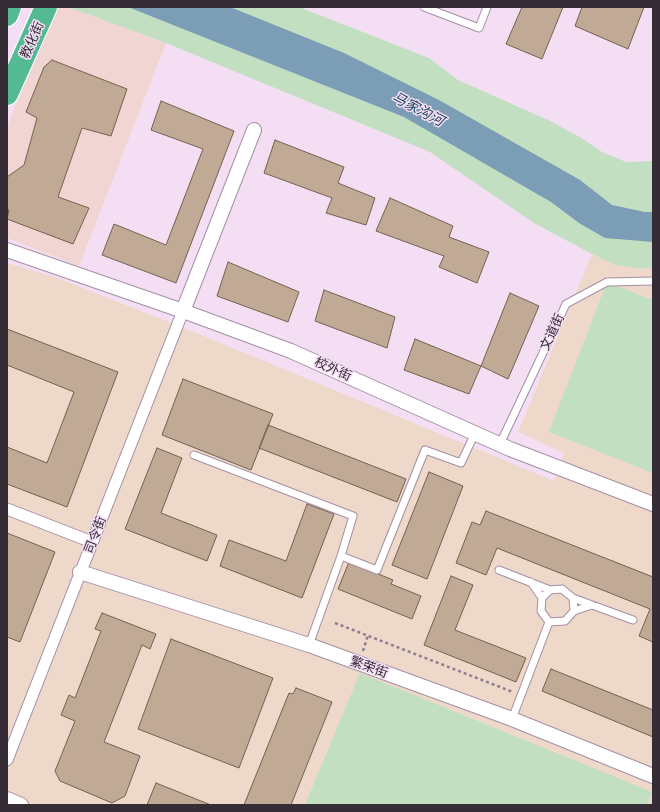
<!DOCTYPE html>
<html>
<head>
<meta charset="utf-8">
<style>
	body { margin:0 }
	#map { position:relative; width:660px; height:812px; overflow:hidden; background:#f4def4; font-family:"Exo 2",sans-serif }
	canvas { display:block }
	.frame { position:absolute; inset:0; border:8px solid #352c35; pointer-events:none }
</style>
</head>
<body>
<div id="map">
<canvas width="660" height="812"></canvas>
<div class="frame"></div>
</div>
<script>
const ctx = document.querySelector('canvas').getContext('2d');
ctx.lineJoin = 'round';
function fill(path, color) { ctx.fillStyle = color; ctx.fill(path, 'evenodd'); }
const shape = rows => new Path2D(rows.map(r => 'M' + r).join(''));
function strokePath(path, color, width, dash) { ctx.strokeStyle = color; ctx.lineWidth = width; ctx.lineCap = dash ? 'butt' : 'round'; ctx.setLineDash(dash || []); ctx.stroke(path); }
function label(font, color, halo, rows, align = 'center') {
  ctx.font = font + ' "Exo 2","Noto Sans SC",sans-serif'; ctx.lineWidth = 3; ctx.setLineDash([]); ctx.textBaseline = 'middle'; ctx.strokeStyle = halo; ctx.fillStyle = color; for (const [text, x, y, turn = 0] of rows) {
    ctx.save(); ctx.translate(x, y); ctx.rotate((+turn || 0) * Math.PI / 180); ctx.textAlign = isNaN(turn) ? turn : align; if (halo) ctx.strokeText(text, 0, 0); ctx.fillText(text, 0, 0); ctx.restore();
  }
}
const education = shape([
	[592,254,615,265,641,269,653,267,653,805,7,805,7,263,57,278,177,325,554,481,564,453,518,432]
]);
const medical = shape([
	[55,7,68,7,166,43,79,266,7,238,7,127]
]);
const green = shape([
	[68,7,299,7,429,58,458,80,548,120,580,137,602,152,626,162,653,161,653,267,641,269,615,265,592,254,534,223,430,152,166,43],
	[607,282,653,300,653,473,549,432],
	[360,673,652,792,647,805,305,805]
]);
const water = shape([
	[128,7,230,7,344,53,439,100,580,180,612,205,645,212,653,212,653,242,605,238,579,223,551,202,404,117]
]);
const building = shape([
	[522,7,563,7,542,59,506,44,522,7],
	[582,7,644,7,628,49,575,26,582,7],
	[52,60,127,89,111,136,82,128,58,197,89,208,73,244,7,219,9,210,7,209,7,177,24,165,37,118,26,112,44,67,52,60],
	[161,101,234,131,176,283,102,255,114,224,166,245,203,149,151,130,161,101],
	[275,140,344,167,338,183,375,198,366,225,326,213,332,198,264,173,275,140],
	[390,198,453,226,449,237,489,252,477,283,439,267,444,256,376,231,390,198],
	[228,262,299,292,288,322,217,296,228,262],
	[324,290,395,317,387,348,315,321,324,290],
	[510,293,539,306,508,379,481,366,510,293],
	[7,329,118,372,67,507,7,484,7,447,47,463,74,392,7,365,7,329],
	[415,339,481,366,469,394,404,370,415,339],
	[183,379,273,414,251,470,162,435,183,379],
	[268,425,406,479,397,502,259,448,268,425],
	[157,448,182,458,161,513,217,535,207,561,125,529,157,448],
	[429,472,463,486,427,579,392,565,429,472],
	[307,504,334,514,302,598,220,566,229,540,286,561,307,504],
	[486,511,653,577,653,642,639,636,650,609,497,548,486,575,456,563,472,522,480,525,486,511],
	[7,533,55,552,20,642,7,637,7,533],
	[349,562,393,580,391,584,421,596,412,619,338,589,349,562],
	[451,576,473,585,455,630,526,658,516,682,424,645,451,576],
	[102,613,156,634,150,649,142,645,104,742,140,756,125,796,112,803,60,781,55,771,75,721,61,715,69,695,75,698,101,631,95,629,102,613],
	[171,639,273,678,239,768,138,729,171,639],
	[551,669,653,710,653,737,542,691,551,669],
	[296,688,332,702,291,805,244,805,289,693,293,694,296,688],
	[156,783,211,805,147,805,156,783]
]);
const path = shape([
	[335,623,513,692],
	[363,651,368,635]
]);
const service = shape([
	[424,7,479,28,487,7],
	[500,444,566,304,607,282,653,281],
	[194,455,353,516,341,556,309,645],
	[341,556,377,570,425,450,461,463,475,433],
	[499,570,550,590],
	[531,582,542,598],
	[573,598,633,620],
	[574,611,592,605],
	[512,719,549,622,541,611,542,598,550,590,562,589,573,598,574,611,565,621,549,622]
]);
const pedestrian = shape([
	[7,509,92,542],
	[7,760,183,311]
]);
const minor = shape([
	[7,250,183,311,291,351,510,449,653,504],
	[183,311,254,130],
	[80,572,309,645,512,719,653,776],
	[7,799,21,805]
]);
const trunk = shape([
	[7,15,10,7],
	[7,94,46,7]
]);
const streetNames = [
	["教化街",32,40,-66],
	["文道街",552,332,-65],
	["校外街",333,369,24],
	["司令街",95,535,-69],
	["繁荣街",369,667,20]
];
const waterNames = [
	["马家沟河",418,109,28]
];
fill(education, '#edd8ca');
fill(medical, '#f0d5d2');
fill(green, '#c2dfc1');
fill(water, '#7b9db5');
fill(building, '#c0a995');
strokePath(building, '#75614e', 1);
strokePath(service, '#a48fa4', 9);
strokePath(pedestrian, '#a48fa4', 13);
strokePath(minor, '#a48fa4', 16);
strokePath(trunk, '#fff', 24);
strokePath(path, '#8e7f8e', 2.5, [3, 3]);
strokePath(service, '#fff', 7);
strokePath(pedestrian, '#fff', 11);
strokePath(minor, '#fff', 14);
strokePath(trunk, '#54ba93', 22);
label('13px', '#352c35', '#f4def4', streetNames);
label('italic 14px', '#113e57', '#f4def4', waterNames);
</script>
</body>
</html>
